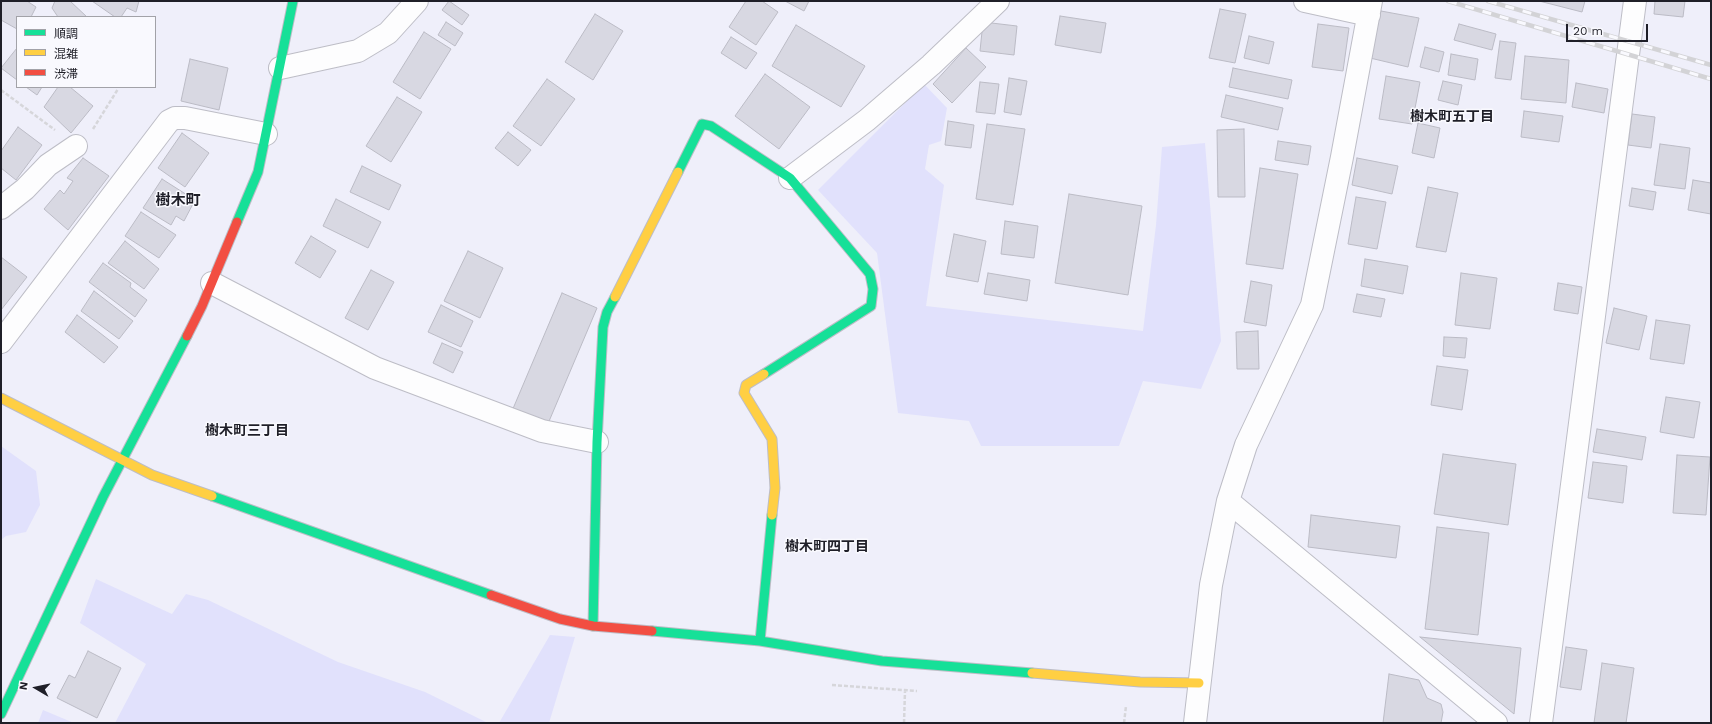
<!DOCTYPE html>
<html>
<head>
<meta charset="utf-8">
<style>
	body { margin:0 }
	#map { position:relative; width:1712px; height:724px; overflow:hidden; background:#efeffa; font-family:"Work Sans","Noto Sans JP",sans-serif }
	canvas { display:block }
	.frame { position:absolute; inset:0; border:2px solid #1f1f28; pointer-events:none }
	.legend { position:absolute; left:16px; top:16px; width:140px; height:72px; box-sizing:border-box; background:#f9f9fe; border:1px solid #a2a2a8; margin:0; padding:5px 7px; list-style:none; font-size:12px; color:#1f1f28 }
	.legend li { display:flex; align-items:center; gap:8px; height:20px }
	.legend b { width:20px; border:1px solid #a2a2a8 }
	.north { position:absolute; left:16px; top:668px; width:40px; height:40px; -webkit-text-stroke:3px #f9f9fe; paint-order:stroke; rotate:279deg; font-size:11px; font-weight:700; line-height:16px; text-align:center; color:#1f1f28 }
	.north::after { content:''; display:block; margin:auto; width:14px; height:18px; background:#1f1f28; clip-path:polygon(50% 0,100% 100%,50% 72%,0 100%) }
	.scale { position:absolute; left:1566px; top:24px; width:82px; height:18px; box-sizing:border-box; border:2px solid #1f1f28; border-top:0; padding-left:5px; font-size:12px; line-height:14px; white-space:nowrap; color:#1f1f28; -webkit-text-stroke:3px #f9f9fe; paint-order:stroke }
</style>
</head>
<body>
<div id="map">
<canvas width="1712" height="724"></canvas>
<div class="frame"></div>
<ul class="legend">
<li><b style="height:5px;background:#16e098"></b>順調</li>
<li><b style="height:5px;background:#ffcf43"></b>混雑</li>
<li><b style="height:5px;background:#f24e42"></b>渋滞</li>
</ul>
<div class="north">N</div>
<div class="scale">20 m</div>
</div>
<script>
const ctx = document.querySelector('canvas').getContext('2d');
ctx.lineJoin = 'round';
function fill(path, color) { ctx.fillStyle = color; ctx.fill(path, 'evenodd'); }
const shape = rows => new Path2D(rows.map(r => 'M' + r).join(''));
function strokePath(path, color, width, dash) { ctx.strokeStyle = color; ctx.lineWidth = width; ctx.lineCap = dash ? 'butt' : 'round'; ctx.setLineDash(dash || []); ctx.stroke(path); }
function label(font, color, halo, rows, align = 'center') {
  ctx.font = font + ' "Work Sans","Noto Sans JP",sans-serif'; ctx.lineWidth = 3; ctx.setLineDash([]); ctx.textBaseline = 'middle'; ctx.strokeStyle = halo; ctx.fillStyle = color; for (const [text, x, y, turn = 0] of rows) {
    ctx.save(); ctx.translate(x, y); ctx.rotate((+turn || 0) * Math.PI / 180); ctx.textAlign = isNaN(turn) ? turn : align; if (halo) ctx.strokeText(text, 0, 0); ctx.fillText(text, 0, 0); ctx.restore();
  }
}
const green = shape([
	[924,84,947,108,941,141,929,145,925,169,944,185,926,306,1143,331,1156,225,1162,147,1205,143,1221,341,1201,389,1143,381,1119,446,981,446,969,421,898,413,877,253,818,190],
	[1,446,36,471,40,505,26,532,6,536,1,540],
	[96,579,172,614,186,594,208,600,338,662,425,692,488,723,115,723,146,664,80,623],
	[550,635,575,637,549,723,499,723],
	[43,710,74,723,38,723]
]);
const building = shape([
	[1,1,27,1,36,7,31,17,17,17,17,29,1,20,1,1],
	[55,1,70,1,87,17,58,17,52,8,55,1],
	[92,1,139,1,136,12,127,8,121,17,115,17,92,1],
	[449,1,469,15,462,25,442,10,449,1],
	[746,1,762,1,778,12,756,45,729,27,746,1],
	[785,1,809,1,804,11,785,1],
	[1539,1,1585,1,1582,12,1539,1],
	[1655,1,1685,1,1683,17,1654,14,1655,1],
	[1220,9,1246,14,1235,63,1209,58,1220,9],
	[1381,11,1419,18,1408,67,1370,58,1381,11],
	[595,14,623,31,593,80,565,62,595,14],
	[1060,16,1106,23,1101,53,1055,45,1060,16],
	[446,22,463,33,455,46,438,35,446,22],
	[983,22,1017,26,1014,55,980,51,983,22],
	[1318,24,1349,28,1343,71,1312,67,1318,24],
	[1459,24,1496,34,1492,50,1454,40,1459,24],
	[796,25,865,66,841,107,772,66,796,25],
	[424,32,451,49,420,99,393,82,424,32],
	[1249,36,1274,42,1269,64,1244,58,1249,36],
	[731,37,757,53,746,69,721,53,731,37],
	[1500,41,1516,43,1511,80,1495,78,1500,41],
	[1425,47,1444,52,1439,72,1420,67,1425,47],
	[17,48,17,80,1,68,17,48],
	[966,48,986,67,952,103,933,84,966,48],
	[1451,54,1478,59,1475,80,1448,75,1451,54],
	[1525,56,1569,60,1566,103,1521,99,1525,56],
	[190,59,228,68,219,110,181,101,190,59],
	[1233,68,1292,80,1288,99,1229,87,1233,68],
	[765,74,810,107,779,149,735,116,765,74],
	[1386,76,1420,82,1412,124,1379,119,1386,76],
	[1009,78,1027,81,1021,115,1004,112,1009,78],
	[547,79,575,99,541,146,513,126,547,79],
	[1443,81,1462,85,1458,105,1438,100,1443,81],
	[980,82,999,84,995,114,976,112,980,82],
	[1576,83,1608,89,1604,113,1572,107,1576,83],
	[26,87,42,87,37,95,26,87],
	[58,87,70,87,93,106,71,133,44,107,58,87],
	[1226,95,1283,108,1278,130,1221,117,1226,95],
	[397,97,422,112,391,162,366,146,397,97],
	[1524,111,1563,116,1559,142,1521,137,1524,111],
	[1632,114,1655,117,1651,148,1628,145,1632,114],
	[948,121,974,125,971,148,945,145,948,121],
	[1418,123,1440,128,1434,158,1412,153,1418,123],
	[987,124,1025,129,1013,205,976,199,987,124],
	[18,127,42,145,16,180,1,168,1,151,18,127],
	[1244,129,1245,197,1218,197,1217,130,1244,129],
	[508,132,531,150,518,166,495,148,508,132],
	[182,133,209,153,185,187,158,168,182,133],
	[1278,141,1311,146,1308,165,1275,160,1278,141],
	[1660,144,1690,148,1685,189,1654,185,1660,144],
	[83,158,109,176,68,230,44,209,60,190,64,194,73,181,67,178,83,158],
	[1357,158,1398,166,1392,194,1352,185,1357,158],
	[362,166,401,185,389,210,350,192,362,166],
	[1260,168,1298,174,1283,269,1246,264,1260,168],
	[162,179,195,200,184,221,176,216,171,225,143,208,162,179],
	[1693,180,1711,183,1711,214,1688,210,1693,180],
	[1428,187,1458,193,1446,252,1416,247,1428,187],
	[1632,188,1656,192,1653,210,1629,206,1632,188],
	[1069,194,1142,206,1128,295,1055,283,1069,194],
	[1356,197,1386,202,1377,249,1348,244,1356,197],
	[336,199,381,222,368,248,323,226,336,199],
	[141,212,176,235,159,258,125,236,141,212],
	[1005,221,1038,226,1034,258,1001,254,1005,221],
	[954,234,986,241,978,282,946,276,954,234],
	[311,236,336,251,320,278,295,263,311,236],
	[125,241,159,269,144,289,108,263,125,241],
	[468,251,503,268,480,318,444,301,468,251],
	[1,257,27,277,1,310,1,257],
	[1365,259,1408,266,1403,294,1361,286,1365,259],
	[103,263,131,283,130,287,147,300,135,317,89,282,103,263],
	[371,270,394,282,368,330,345,318,371,270],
	[988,273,1030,280,1027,301,984,294,988,273],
	[1461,273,1497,278,1490,329,1455,325,1461,273],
	[1251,281,1272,285,1266,326,1244,322,1251,281],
	[1558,283,1582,287,1578,314,1554,310,1558,283],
	[94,291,133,321,119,339,81,311,94,291],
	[562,293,597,308,547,426,512,411,562,293],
	[1357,294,1385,299,1381,317,1353,312,1357,294],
	[441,305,473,321,461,347,428,332,441,305],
	[1614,308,1647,316,1639,350,1606,343,1614,308],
	[77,315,118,347,104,363,65,332,77,315],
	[1656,320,1690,325,1684,364,1650,359,1656,320],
	[1258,331,1259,369,1237,369,1236,332,1258,331],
	[1444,337,1467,338,1465,358,1443,356,1444,337],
	[442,343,463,352,453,373,433,363,442,343],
	[1437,366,1468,370,1462,410,1431,405,1437,366],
	[1666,397,1700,402,1694,438,1660,432,1666,397],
	[1597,429,1646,437,1642,460,1593,452,1597,429],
	[1443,454,1516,464,1508,525,1434,514,1443,454],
	[1677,455,1710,457,1706,515,1673,513,1677,455],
	[1593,462,1627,466,1623,503,1588,498,1593,462],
	[1311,515,1400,526,1396,558,1308,547,1311,515],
	[1437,527,1489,533,1478,635,1425,629,1437,527],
	[1420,637,1521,648,1514,714,1420,637],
	[1566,647,1587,650,1581,690,1560,687,1566,647],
	[88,651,121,668,97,718,57,698,69,675,75,678,88,651],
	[1602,663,1634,668,1626,723,1594,723,1602,663],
	[1389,674,1419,680,1427,698,1441,704,1443,712,1441,723,1383,723,1389,674]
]);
const path = shape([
	[1,90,55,130],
	[93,129,118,89],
	[832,685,917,691],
	[904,723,905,691],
	[1124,723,1126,706]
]);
const street = shape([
	[1305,1,1369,15],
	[280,68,358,51,388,33,417,1],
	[790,178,867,120,931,65,998,1],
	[1,208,25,189,48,165,76,146],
	[212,283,375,368,542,431,597,442],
	[1,342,169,121,175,118,185,118,266,134],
	[1228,501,1496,723],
	[1195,723,1211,585,1228,501,1246,445,1312,305,1342,157,1371,1],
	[1541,723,1635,1]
]);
const fast = shape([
	[678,172,702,124,711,126,790,178,870,274,873,289,871,306,764,374],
	[237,222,258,172,293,1],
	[212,496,491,595],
	[593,626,597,442,603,327,607,312,615,297],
	[652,631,760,641,882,661,1032,673],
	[760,641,772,515],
	[1,714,103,497,187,336]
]);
const slow = shape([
	[615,297,678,172],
	[764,374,746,385,744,393,772,439,775,488,772,515],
	[1,398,152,475,212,496],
	[1032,673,1140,682,1199,683]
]);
const jam = shape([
	[187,336,202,306,237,222],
	[491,595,560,619,593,626,652,631]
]);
const rail = shape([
	[1448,1,1711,79],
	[1488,1,1711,65]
]);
const neighbourhoodNames = [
	["樹木町五丁目",1452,117],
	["樹木町三丁目",247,431],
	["樹木町四丁目",827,547]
];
const quarterNames = [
	["樹木町",178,201]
];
fill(green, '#e1e1fc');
fill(building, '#d8d8e2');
strokePath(building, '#bbbbc5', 1);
strokePath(street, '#bdbdc6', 24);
strokePath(fast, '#bdbdc6', 11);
strokePath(slow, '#bdbdc6', 11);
strokePath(jam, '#bdbdc6', 11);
strokePath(path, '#d6d6da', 2.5, [4, 2]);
strokePath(street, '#fdfdfe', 22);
strokePath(fast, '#16e098', 9);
strokePath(slow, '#ffcf43', 9);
strokePath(jam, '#f24e42', 9);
strokePath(rail, '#d3d3d6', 4.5);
strokePath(rail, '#f9f9fe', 3, [9]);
label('bold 14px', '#1f1f28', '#f9f9fe', neighbourhoodNames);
label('bold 15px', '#1f1f28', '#f9f9fe', quarterNames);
</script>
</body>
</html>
